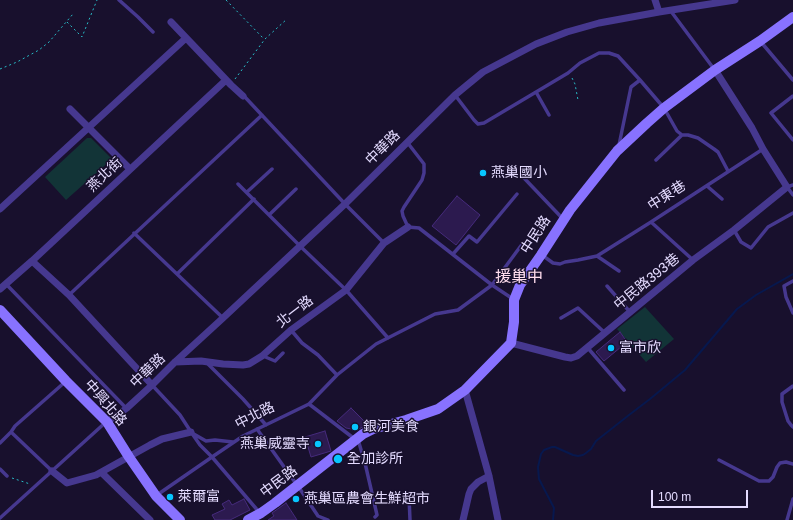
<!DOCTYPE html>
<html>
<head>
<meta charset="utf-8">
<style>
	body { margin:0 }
	#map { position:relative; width:793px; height:520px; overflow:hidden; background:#18102d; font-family:Arial,sans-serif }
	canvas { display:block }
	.scale { position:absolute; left:651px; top:490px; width:97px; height:18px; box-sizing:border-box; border:2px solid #e4dbff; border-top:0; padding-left:5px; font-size:12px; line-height:14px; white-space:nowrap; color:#e4dbff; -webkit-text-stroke:3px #18102d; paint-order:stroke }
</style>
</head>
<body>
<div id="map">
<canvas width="793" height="520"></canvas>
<div class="scale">100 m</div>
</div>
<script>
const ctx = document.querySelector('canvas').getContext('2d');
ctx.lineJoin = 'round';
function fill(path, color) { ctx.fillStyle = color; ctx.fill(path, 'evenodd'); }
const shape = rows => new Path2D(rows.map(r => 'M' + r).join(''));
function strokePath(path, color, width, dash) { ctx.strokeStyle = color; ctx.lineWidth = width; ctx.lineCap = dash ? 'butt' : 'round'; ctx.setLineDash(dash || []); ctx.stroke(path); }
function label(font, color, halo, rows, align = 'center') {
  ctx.font = font + ' Arial,"Noto Sans TC",sans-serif'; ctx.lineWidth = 3; ctx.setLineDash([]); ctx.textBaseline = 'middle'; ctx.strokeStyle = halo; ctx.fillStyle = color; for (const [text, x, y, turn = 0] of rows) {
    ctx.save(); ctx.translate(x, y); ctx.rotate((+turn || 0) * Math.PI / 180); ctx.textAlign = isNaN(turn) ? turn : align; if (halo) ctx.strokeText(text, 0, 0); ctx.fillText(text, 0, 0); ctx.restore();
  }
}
const green = shape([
	[87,138,91,138,112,159,66,200,45,177],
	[645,307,674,339,646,362,617,329]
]);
const stream = shape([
	[553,520,554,508,539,479,538,467,541,454,544,450,552,447,555,447,573,455,578,456,583,455,586,453,591,449,596,441,629,415,650,399,685,370,737,309,756,295,793,274]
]);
const building = shape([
	[457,196,480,215,456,245,432,226,457,196],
	[620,332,627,342,604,361,596,352,620,332],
	[351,408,364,421,368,424,357,430,346,428,337,421,351,408],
	[325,431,331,451,311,457,305,437,325,431],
	[244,499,250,510,230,520,215,520,212,515,225,509,222,504,229,500,232,505,244,499],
	[286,503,297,520,268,520,274,516,272,513,286,503]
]);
const path = shape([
	[226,0,264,39],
	[67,22,82,37,97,0],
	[0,69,17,62,39,50,49,42,73,14],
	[572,78,575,84,578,100],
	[235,79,265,39,287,19],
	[12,478,30,484]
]);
const lane = shape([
	[119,0,138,17,153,32],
	[670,10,714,69],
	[761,42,793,80],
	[536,92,549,115],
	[455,95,474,120,478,124,484,123,568,73,580,63,599,53,609,53,618,56,640,80,664,108,677,131,682,135,688,135,698,138,714,149,718,152,728,171],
	[244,96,345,204,384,243],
	[793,96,771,113,793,140],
	[407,142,424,164,424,173,422,180,404,207,402,211,403,216,408,227,419,228,492,285,513,299],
	[619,145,631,87,640,80],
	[656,160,682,135],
	[524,178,563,219],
	[238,184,300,246,346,290,388,338],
	[793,185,787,187,793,195],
	[707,186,722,199],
	[247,192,272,169],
	[269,215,296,189],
	[651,222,693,260],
	[734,230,741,242,751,248,768,227,793,213],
	[134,233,223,318],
	[453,254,469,236,477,242,517,194],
	[542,255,553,263,560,264,565,262,578,260,597,256,651,222,763,149],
	[597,256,619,271],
	[177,274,254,199],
	[793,281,784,286,786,297,793,313],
	[6,284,126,408],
	[607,286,630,312],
	[69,295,262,115],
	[561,318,578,308,604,332],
	[291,330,302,343,318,355,337,375],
	[587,347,624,390],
	[263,356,275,361,283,353],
	[208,364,243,399,266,425],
	[152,385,180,415,191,432,200,445,212,457,243,436,309,404,337,375,376,344,435,314,458,310,492,285,523,243],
	[793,386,782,394,782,402,788,421,791,425,793,427],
	[309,404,356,440,359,443,365,463,377,515,375,517],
	[257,429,297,485],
	[11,432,52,471],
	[192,433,206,441,215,440,233,442],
	[0,443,11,432,15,426,65,382],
	[719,460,759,481,769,481,773,477,777,467,780,463,786,462,793,464],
	[365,463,392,455],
	[0,469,7,476],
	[298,486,318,516,328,520],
	[157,495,212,457,259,512],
	[409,496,410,520],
	[0,518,106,422],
	[787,520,793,499]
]);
const street = shape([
	[655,0,659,12],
	[171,22,231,85,243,96],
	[70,109,130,169],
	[0,209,186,38],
	[32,261,69,295,152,385],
	[0,289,32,261,226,80],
	[511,343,565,357,571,358,577,356,693,260,734,230,787,187,763,149,752,128,715,70],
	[175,362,201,361,223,364,243,365,249,364,262,356,291,330,346,290,384,243,408,227],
	[465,390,489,476,498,520],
	[107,422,127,408,152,385,175,362,223,318,345,204,455,95,483,72,536,44,567,32,599,23,659,12,735,0],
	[52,471,67,483,96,475,150,445,162,439,191,432],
	[102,473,150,520],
	[463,520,469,494,471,489,478,482,489,476]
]);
const secondary = shape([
	[0,310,66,381,107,422,129,457,156,496,180,520],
	[248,520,261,513,275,503,363,434,373,429,406,420,438,409,465,390,511,343,514,322,514,300,520,285,541,255,570,210,617,151,647,123,664,108,715,70,760,41,793,17]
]);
const markers = [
	[483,173,4,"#07c6ff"],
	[611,348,4,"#07c6ff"],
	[355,427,4,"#07c6ff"],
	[318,444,4,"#07c6ff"],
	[338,459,5,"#07c6ff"],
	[170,497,4,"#07c6ff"],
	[296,499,4,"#07c6ff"]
];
const streetNames = [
	["中華路",383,148,-45],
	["燕北街",105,175,-43],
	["中東巷",667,196,-33],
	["中民路",536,235,-57],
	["中民路393巷",647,282,-39],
	["北一路",295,312,-38],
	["中華路",148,371,-44],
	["中興北路",105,403,49],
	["中北路",255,416,-27],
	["中民路",279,482,-37]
];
const poiNames = [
	["燕巢國小",491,173],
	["富市欣",619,348],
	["銀河美食",363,427],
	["燕巢威靈寺",310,444,"right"],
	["全加診所",347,459],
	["萊爾富",178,497],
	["燕巢區農會生鮮超市",304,499]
];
const quarterNames = [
	["援巢中",519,278]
];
fill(green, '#123437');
strokePath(stream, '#07184e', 2);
fill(building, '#2c1a4f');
strokePath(building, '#462b7c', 1);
strokePath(path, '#28bbc6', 1, [2, 3]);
strokePath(lane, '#46388f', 3.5);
strokePath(street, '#46388f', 7);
strokePath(secondary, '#8872ff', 10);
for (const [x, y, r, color] of markers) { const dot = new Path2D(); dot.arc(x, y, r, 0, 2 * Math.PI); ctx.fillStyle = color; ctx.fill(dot); strokePath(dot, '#18102d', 1.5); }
label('14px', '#e4dbff', '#18102d', streetNames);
label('14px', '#e4dbff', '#18102d', poiNames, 'left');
label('16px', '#fde', '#18102d', quarterNames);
</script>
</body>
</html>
